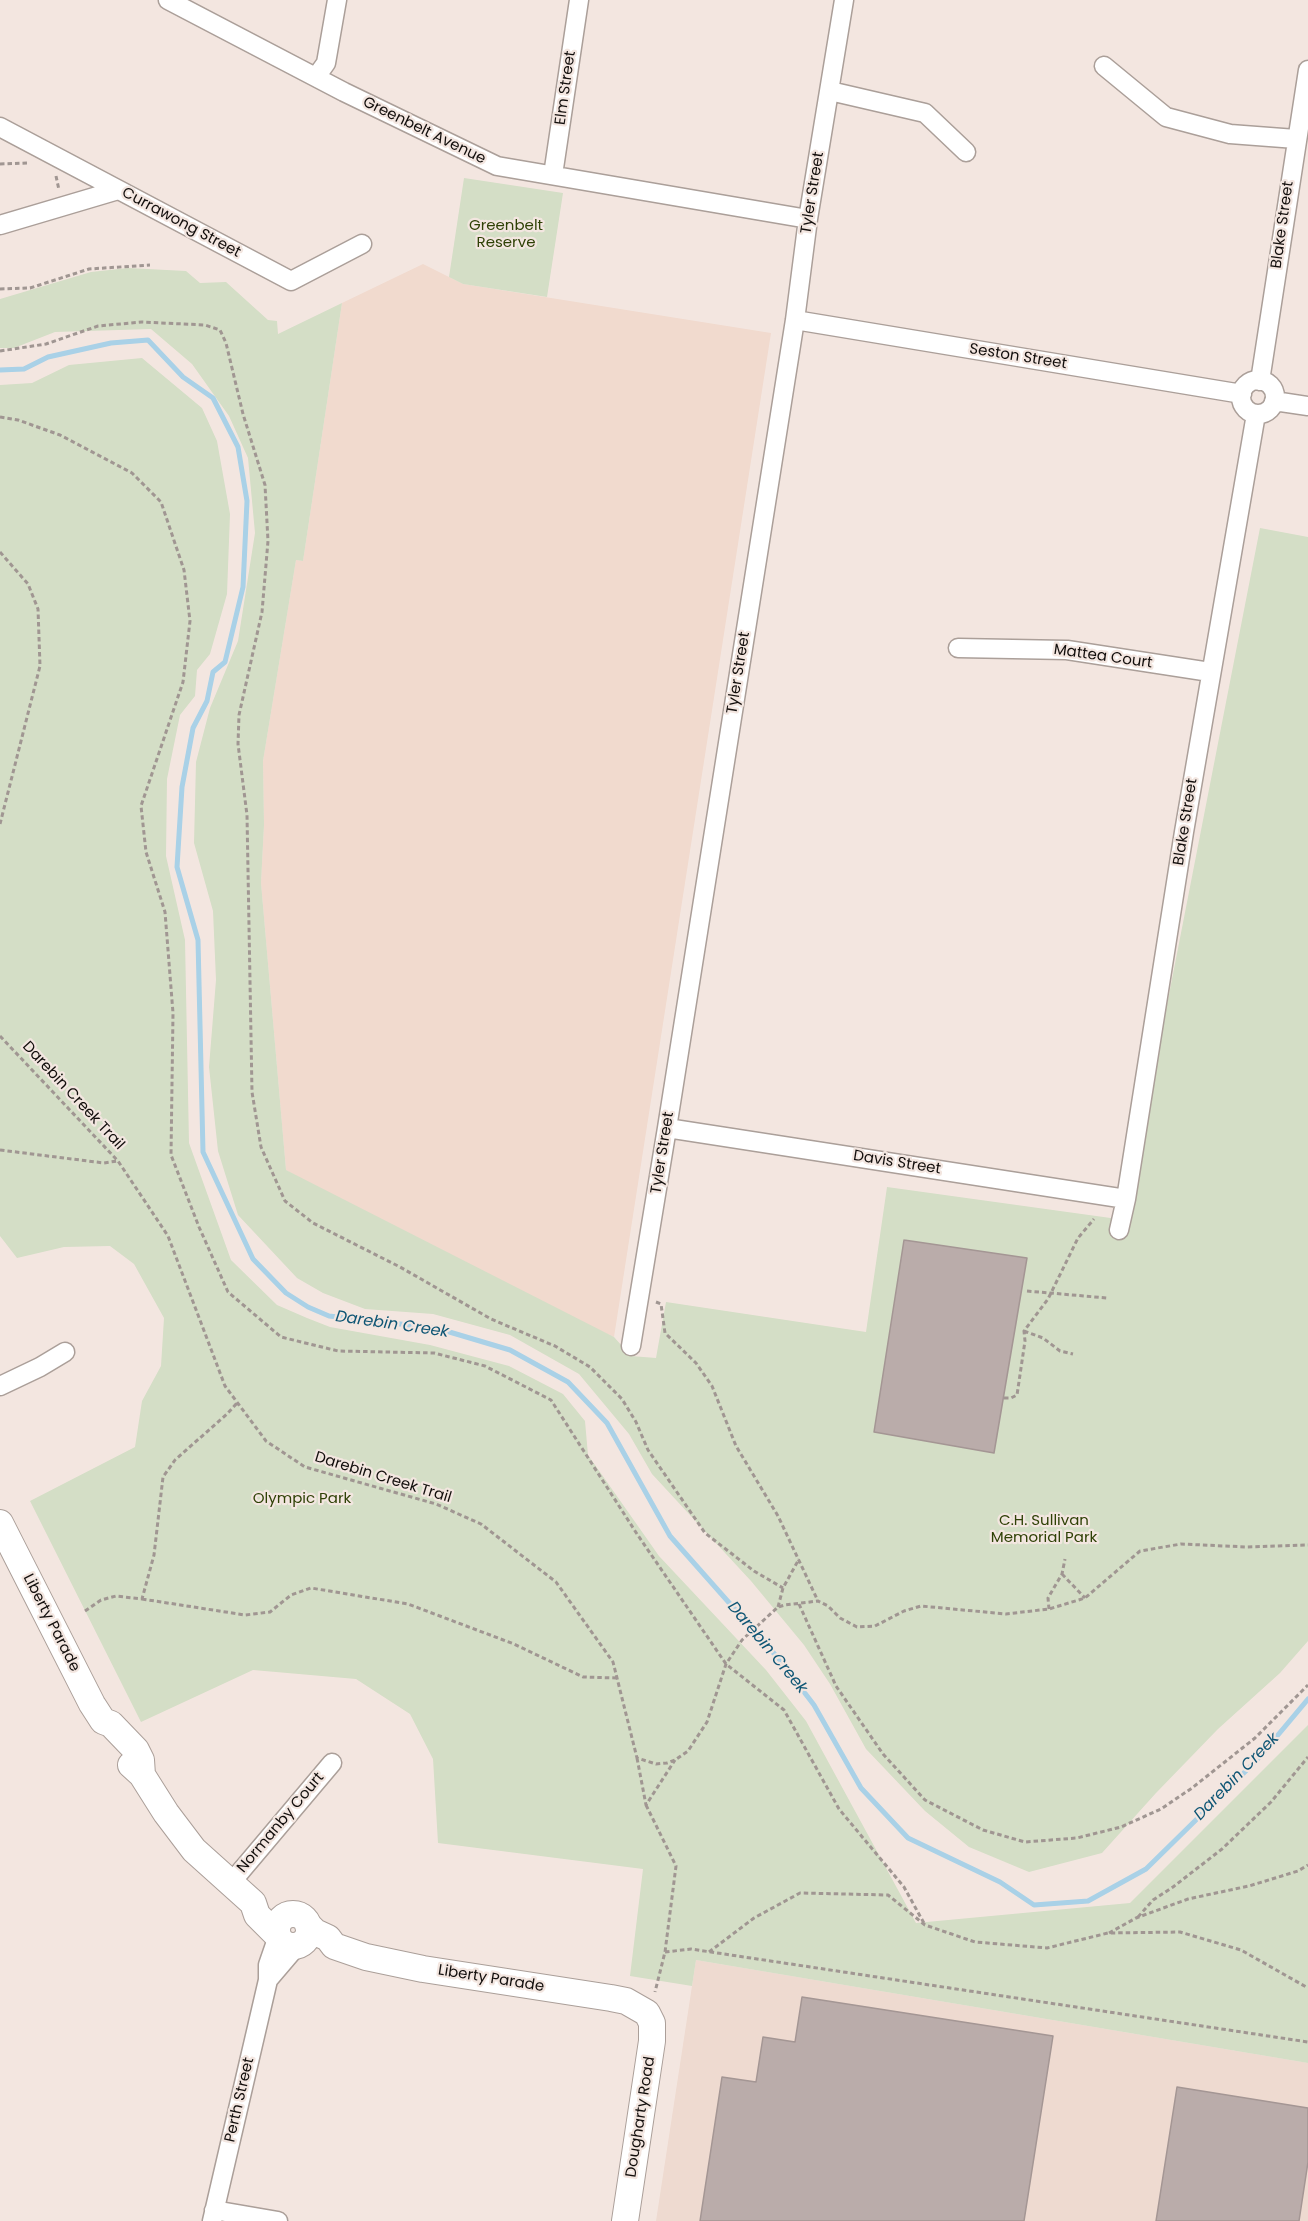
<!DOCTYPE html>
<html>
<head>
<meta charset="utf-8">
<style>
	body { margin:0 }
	canvas { display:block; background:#f3e6e0 }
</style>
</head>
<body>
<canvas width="1308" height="2221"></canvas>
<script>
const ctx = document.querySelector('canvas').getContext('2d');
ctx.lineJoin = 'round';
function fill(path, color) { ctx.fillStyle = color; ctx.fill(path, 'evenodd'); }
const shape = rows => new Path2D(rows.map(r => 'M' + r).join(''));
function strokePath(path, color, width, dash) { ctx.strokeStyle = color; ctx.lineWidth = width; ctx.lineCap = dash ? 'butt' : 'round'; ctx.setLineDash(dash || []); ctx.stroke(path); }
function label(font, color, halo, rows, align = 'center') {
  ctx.font = font + ' Poppins,sans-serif'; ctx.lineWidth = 4.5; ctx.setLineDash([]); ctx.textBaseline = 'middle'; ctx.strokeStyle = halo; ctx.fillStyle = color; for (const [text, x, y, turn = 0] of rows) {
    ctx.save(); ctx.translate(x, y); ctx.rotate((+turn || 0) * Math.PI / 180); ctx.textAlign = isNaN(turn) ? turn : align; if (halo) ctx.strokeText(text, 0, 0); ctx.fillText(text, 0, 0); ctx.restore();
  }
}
const built = shape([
	[696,1960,1308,2063,1308,2221,656,2221]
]);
const education = shape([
	[423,264,463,284,771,333,614,1337,425,1251,286,1170,261,883,264,825,263,761,296,560,303,561,342,303]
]);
const green = shape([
	[464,178,563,193,547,297,463,284,449,277],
	[128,268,186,271,200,283,226,282,268,320,277,321,278,334,342,303,303,561,296,560,263,761,264,825,261,883,286,1170,614,1337,631,1356,656,1358,666,1302,866,1332,887,1187,1125,1220,1260,528,1308,537,1308,1641,1280,1673,1218,1729,1156,1793,1102,1853,1029,1872,969,1847,925,1811,866,1749,830,1684,804,1645,751,1581,652,1474,629,1434,579,1374,510,1335,433,1314,365,1309,323,1293,297,1278,238,1215,218,1151,209,1067,216,980,213,911,194,843,196,762,210,708,238,641,255,533,248,458,229,416,192,364,151,329,55,332,14,348,0,348,0,299,91,272],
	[142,358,202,408,217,441,230,514,227,594,210,654,197,670,195,696,180,715,167,779,166,856,185,940,189,1143,231,1260,277,1305,307,1318,330,1327,430,1345,509,1366,563,1394,585,1421,588,1455,659,1556,766,1670,806,1721,916,1923,1130,1903,1308,1725,1308,2063,696,1960,692,1986,630,1976,643,1869,438,1843,433,1759,410,1714,356,1679,253,1670,141,1722,30,1501,135,1447,142,1401,161,1366,164,1318,134,1264,110,1246,64,1247,17,1258,0,1236,0,385,32,383,69,365]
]);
const stream = shape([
	[0,370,24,369,48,357,111,343,148,340,183,377,213,398,238,447,247,501,243,587,225,662,213,672,207,701,193,728,182,787,177,867,198,940,203,1152,253,1259,286,1293,308,1307,329,1316,436,1328,510,1350,568,1382,607,1423,670,1536,778,1658,814,1705,861,1788,908,1838,1000,1882,1034,1905,1088,1901,1146,1869,1257,1760,1308,1699]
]);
const building = shape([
	[904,1240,1027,1258,994,1453,874,1432,904,1240],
	[802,1997,1053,2036,1024,2221,700,2221,722,2077,756,2082,763,2037,795,2042,802,1997],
	[1177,2087,1308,2108,1308,2162,1299,2221,1156,2221,1177,2087]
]);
const path = shape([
	[0,164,28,163],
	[56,176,59,190],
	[0,289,30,288,89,269,150,265],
	[0,351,46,344,98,326,142,322,205,325,220,330,226,343,243,414,265,485,268,541,262,612,239,715,238,744,247,815,252,1092,261,1147,285,1201,313,1223,400,1267,491,1319,555,1346,590,1367,622,1399,636,1422,648,1450,705,1533,754,1571,783,1588],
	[0,417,18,420,60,435,132,473,161,502,184,570,190,621,183,682,141,806,146,852,165,912,173,1013,171,1155,199,1227,228,1292,281,1337,338,1351,434,1353,485,1366,551,1400,637,1534,726,1664,784,1710,839,1809,904,1887,925,1925],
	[0,552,28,584,38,609,40,666,0,824],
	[0,1036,118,1161,168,1236,225,1386,266,1441,305,1467,436,1504,481,1524,556,1582,613,1662,637,1758,656,1764,667,1763,675,1760,688,1751,707,1722,726,1664,742,1640,778,1607,785,1605,818,1601,828,1606,840,1618,857,1627,875,1626,904,1611,921,1606,1006,1614,1049,1609,1085,1598,1140,1551,1181,1544,1247,1547,1308,1545],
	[0,1150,104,1163,117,1161],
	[1027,1291,1107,1298],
	[656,1302,661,1304,665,1333,696,1363,712,1386,736,1446,778,1516,818,1601],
	[1024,1331,1043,1338,1060,1351,1073,1354],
	[1004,1398,1011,1398,1017,1395,1025,1341,1024,1331,1048,1299,1078,1238,1094,1219],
	[1062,1574,1085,1598],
	[142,1599,245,1615,270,1612,291,1595,311,1588,408,1604,514,1644,583,1677,617,1678],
	[799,1604,836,1686,883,1754,925,1800,983,1830,1025,1842,1077,1838,1121,1827,1161,1809,1192,1788,1255,1738,1308,1685],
	[778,1607,783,1588,799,1559],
	[1049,1609,1048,1598,1062,1574,1065,1559],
	[85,1611,101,1600,116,1596,142,1599,154,1555,163,1477,175,1460,227,1414,237,1403],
	[637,1758,646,1805,675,1760],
	[646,1805,676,1866,665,1952,655,1992],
	[1138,1917,1153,1900,1173,1887,1222,1849,1271,1802,1308,1757],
	[1109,1933,1136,1918,1188,1899,1249,1886,1298,1871,1308,1865],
	[665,1952,691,1949,1308,2042],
	[709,1952,754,1918,800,1893,888,1895,925,1925,975,1942,1047,1948,1108,1933,1180,1932,1241,1950,1308,1988]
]);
const street = shape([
	[168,0,344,92,497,166,808,219],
	[1104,66,1166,117,1230,134,1296,139],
	[316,77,326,63,337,0],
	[830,91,925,113,966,152],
	[0,127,291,281,362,244],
	[553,175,579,0],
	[0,225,118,190],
	[795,320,1242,394],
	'1241 397a17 17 0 1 1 34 0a17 17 0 1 1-34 0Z',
	[1260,381,1308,70],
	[1274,401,1308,406],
	[958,648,1067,650,1210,672],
	[667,1128,1126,1199],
	[1119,1230,1126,1199,1184,832,1256,414],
	[631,1346,667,1128,795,320,808,219,844,0],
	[0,1386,40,1367,65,1352],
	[230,1884,332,1763],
	[268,1980,297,1946],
	[214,2210,278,2221],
	[212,2221,268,1980,268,1965,278,1936]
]);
const secondary = shape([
	[0,1523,92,1704,103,1721,111,1724,136,1750,141,1760,142,1775],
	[131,1765,142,1775,166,1813,194,1850,253,1903,257,1915,277,1935],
	'277 1930a16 16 0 1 1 32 0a16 16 0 1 1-32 0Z',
	[308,1925,315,1932,328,1938,334,1946,366,1957,423,1969,611,1998,626,2001,647,2013,652,2023,652,2041,625,2221]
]);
const streetNames = [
	["Elm Street",566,88,-82],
	["Greenbelt Avenue",424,131,26],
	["Tyler Street",813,193,-81],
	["Currawong Street",181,223,28],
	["Blake Street",1283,225,-82],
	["Seston Street",1018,357,9],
	["Mattea Court",1103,657,8],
	["Tyler Street",739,673,-81],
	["Blake Street",1186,822,-81],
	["Darebin Creek Trail",73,1096,47],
	["Tyler Street",663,1153,-81],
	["Davis Street",897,1163,9],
	["Darebin Creek Trail",383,1478,17],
	["Liberty Parade",51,1623,63],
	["Normanby Court",281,1823,-50],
	["Liberty Parade",491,1979,9],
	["Perth Street",240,2100,-77],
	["Dougharty Road",641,2117,-81]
];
const parkNames = [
	["Greenbelt",506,226],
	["Reserve",506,243],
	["Olympic Park",302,1499],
	["C.H. Sullivan",1044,1521],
	["Memorial Park",1044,1538]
];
const waterNames = [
	["Darebin Creek",392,1325,8],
	["Darebin Creek",767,1648,50],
	["Darebin Creek",1237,1777,-46]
];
fill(built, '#eedad0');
fill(education, '#f1dace');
fill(green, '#d4dec6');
strokePath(stream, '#a9d1e7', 5);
fill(building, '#baacaa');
strokePath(building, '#a49694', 1.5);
strokePath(street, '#ab9f99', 21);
strokePath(secondary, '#ab9f99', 28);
strokePath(path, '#a09692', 3, [4.5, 3]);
strokePath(street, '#fff', 18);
strokePath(secondary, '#fff', 26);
label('15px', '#120e0c', '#f3e6e0', streetNames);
label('15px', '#2f4106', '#f3e6e0', parkNames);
label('italic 16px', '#0e5574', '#f3e6e0', waterNames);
</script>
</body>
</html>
